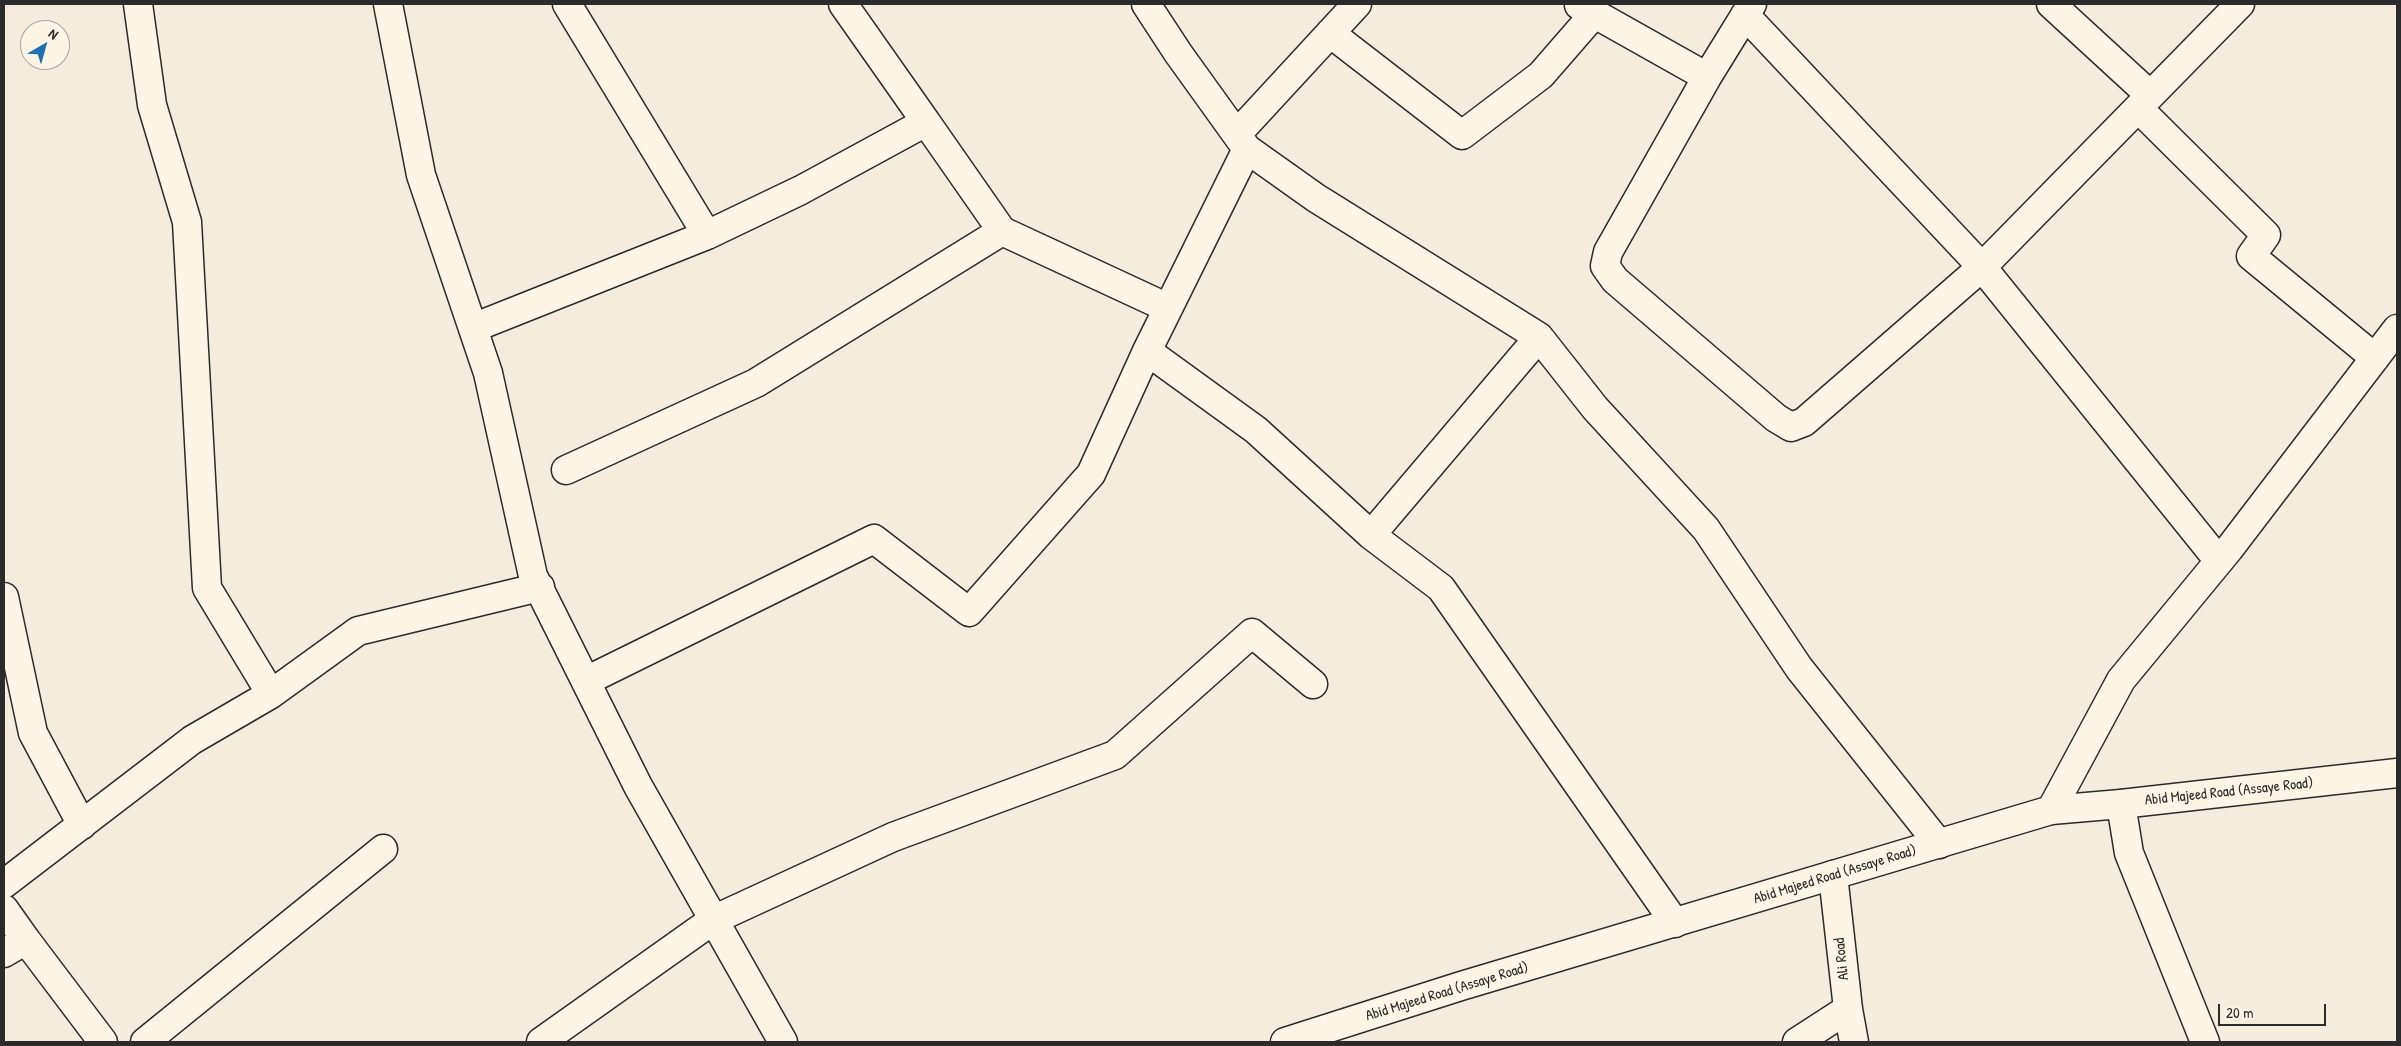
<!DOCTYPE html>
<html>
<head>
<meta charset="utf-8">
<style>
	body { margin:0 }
	#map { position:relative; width:2401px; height:1046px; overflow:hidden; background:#f4edde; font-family:"Patrick Hand",sans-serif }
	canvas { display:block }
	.frame { position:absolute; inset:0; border:5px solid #2b2b2b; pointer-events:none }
	.north { position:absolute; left:20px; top:20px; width:50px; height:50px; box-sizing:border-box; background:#fcf5e5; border:1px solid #a8a49b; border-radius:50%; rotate:38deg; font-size:14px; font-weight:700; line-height:20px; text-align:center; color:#2b2b2b }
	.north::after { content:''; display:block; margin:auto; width:18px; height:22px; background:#1f6fb2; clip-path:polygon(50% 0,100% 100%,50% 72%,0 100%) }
	.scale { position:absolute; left:2218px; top:1004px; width:108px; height:22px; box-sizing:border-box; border:2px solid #2b2b2b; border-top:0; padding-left:6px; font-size:15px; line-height:18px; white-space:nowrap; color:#2b2b2b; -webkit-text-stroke:4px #fcf5e5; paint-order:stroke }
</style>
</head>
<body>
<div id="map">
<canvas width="2401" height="1046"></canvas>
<div class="frame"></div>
<div class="north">N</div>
<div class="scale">20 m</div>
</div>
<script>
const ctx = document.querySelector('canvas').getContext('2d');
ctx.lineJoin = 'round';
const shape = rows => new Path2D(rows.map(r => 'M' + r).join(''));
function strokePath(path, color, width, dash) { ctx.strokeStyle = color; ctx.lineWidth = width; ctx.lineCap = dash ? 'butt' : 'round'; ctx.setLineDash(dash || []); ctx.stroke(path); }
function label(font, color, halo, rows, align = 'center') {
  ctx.font = font + ' "Patrick Hand",sans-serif'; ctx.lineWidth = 5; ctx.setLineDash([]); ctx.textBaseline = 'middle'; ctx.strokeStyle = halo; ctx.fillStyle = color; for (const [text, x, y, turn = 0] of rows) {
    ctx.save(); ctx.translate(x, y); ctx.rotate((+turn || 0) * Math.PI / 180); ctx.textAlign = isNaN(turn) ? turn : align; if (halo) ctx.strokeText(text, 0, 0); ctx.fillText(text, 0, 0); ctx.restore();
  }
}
const minor = shape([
	[138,4,152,105,187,222,207,588,271,694],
	[388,4,421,175,488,373,533,576,638,786,783,1042],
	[567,4,707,235],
	[843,4,926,122],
	[1146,4,1178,53,1247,149,1316,198,1539,337,1595,408,1706,529,1799,668,1939,844],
	[2051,4,2150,95],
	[1579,5,1707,77],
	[1745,15,1982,267,1804,422,1791,427,1776,418,1615,280,1605,266,1608,252,1707,77,1752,4],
	[1330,33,1462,135,1541,75,1594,14],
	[2138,108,2266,235,2251,256,2375,358],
	[1237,134,1357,4],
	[473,328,707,235,801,190,926,122,1002,231],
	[1539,337,1371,535,1441,588,1675,923],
	[1147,351,1256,430,1371,535],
	[566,470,756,383,1002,231,1168,308],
	[2219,561,1982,267,2240,4],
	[4,597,33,733,82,825],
	[586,681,874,539,969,612,1091,474,1147,351,1247,149],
	[2121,804,2129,853,2205,1042],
	[2051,810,2121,680,2229,549,2397,329],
	[1833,875,1848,1009,1854,1042],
	[4,884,192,740,271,694,358,631,540,587],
	[4,909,26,940],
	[4,953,26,940,103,1042],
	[145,1042,383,849],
	[541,1042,713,920,893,837,1115,755,1252,633,1313,684],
	[1797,1042,1848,1009]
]);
const major = shape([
	[1285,1042,1461,986,2051,810,2121,804,2397,773]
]);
const streetNames = [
	["Abid Majeed Road (Assaye Road)",2229,792,-6],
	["Abid Majeed Road (Assaye Road)",1835,875,-17],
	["Ali Road",1842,959,-96],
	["Abid Majeed Road (Assaye Road)",1447,992,-17]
];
strokePath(minor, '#2b2b2b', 31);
strokePath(major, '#2b2b2b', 31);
strokePath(minor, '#fcf5e5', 28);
strokePath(major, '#fcf5e5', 28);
label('15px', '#2b2b2b', '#fcf5e5', streetNames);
</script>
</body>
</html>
